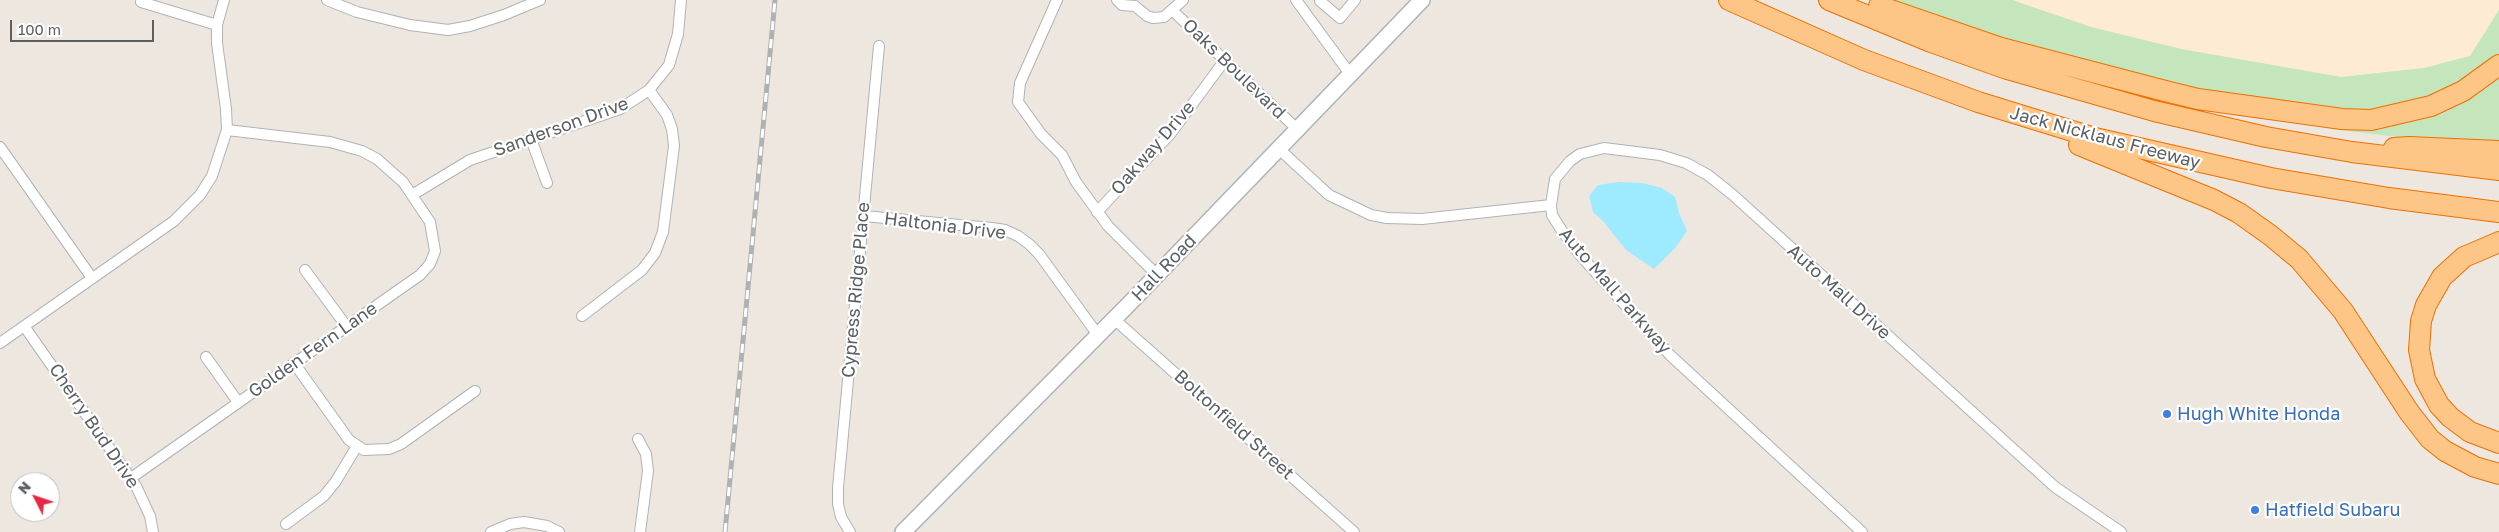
<!DOCTYPE html>
<html>
<head>
<meta charset="utf-8">
<style>
	body { margin:0 }
	#map { position:relative; width:2499px; height:532px; overflow:hidden; background:#ede7e0; font-family:"Golos Text",sans-serif }
	canvas { display:block }
	.north { position:absolute; left:10px; top:472px; width:50px; height:50px; box-sizing:border-box; background:#fff; border:1px solid #bdbfc0; border-radius:50%; rotate:311deg; font-size:14px; font-weight:700; line-height:20px; text-align:center; color:#595f62 }
	.north::after { content:''; display:block; margin:auto; width:18px; height:22px; background:#eb2843; clip-path:polygon(50% 0,100% 100%,50% 72%,0 100%) }
	.scale { position:absolute; left:10px; top:20px; width:144px; height:22px; box-sizing:border-box; border:2px solid #595f62; border-top:0; padding-left:6px; font-size:15px; line-height:18px; white-space:nowrap; color:#595f62; -webkit-text-stroke:4px #fff; paint-order:stroke }
</style>
</head>
<body>
<div id="map">
<canvas width="2499" height="532"></canvas>
<div class="north">N</div>
<div class="scale">100 m</div>
</div>
<script>
const ctx = document.querySelector('canvas').getContext('2d');
ctx.lineJoin = 'round';
function fill(path, color) { ctx.fillStyle = color; ctx.fill(path, 'evenodd'); }
const shape = rows => new Path2D(rows.map(r => 'M' + r).join(''));
function strokePath(path, color, width, dash) { ctx.strokeStyle = color; ctx.lineWidth = width; ctx.lineCap = dash ? 'butt' : 'round'; ctx.setLineDash(dash || []); ctx.stroke(path); }
function label(font, color, halo, rows, align = 'center') {
  ctx.font = font + ' "Golos Text",sans-serif'; ctx.lineWidth = 4.5; ctx.setLineDash([]); ctx.textBaseline = 'middle'; ctx.strokeStyle = halo; ctx.fillStyle = color; for (const [text, x, y, turn = 0] of rows) {
    ctx.save(); ctx.translate(x, y); ctx.rotate((+turn || 0) * Math.PI / 180); ctx.textAlign = isNaN(turn) ? turn : align; if (halo) ctx.strokeText(text, 0, 0); ctx.fillText(text, 0, 0); ctx.restore();
  }
}
const commercial = shape([
	[2012,0,2499,0,2499,10,2470,56,2424,68,2341,77,2181,49,2091,27]
]);
const green = shape([
	[1886,0,2012,0,2091,27,2181,49,2341,77,2424,68,2470,56,2499,10,2499,58,2494,63,2423,102,2351,114,2223,97,1961,30],
	[2499,72,2499,144,2415,139,2331,129,2359,124]
]);
const water = shape([
	[1619,182,1642,183,1662,188,1675,197,1679,213,1687,231,1676,247,1654,269,1626,250,1603,221,1593,212,1589,196,1598,185]
]);
const minor = shape([
	[327,0,357,12,410,25,448,30,470,26,504,15,540,0],
	[1057,0,1020,83,1018,102,1041,134,1062,155,1076,182,1108,226,1157,275],
	[1117,0,1122,5,1135,6,1147,16,1153,18,1164,17,1183,0],
	[1296,0,1350,74],
	[1320,1,1340,18,1355,0],
	[141,2,217,25],
	[1173,11,1297,129],
	[531,139,547,183],
	[0,147,92,278],
	[1278,148,1329,195,1371,215,1387,218,1422,219,1551,205],
	[412,195,470,160,620,109,649,90,669,65,678,34,681,0],
	[1097,212,1171,133,1225,60],
	[864,216,992,228,1005,230,1018,236,1029,244,1039,254,1098,335],
	[305,270,347,327],
	[582,316,642,270,655,253,663,232,674,146,672,129,667,115,649,90],
	[1114,319,1354,532],
	[24,326,136,486,150,516,153,532],
	[0,343,174,221,200,195,212,176,227,130,226,109,217,43,217,25,224,0],
	[206,357,238,402],
	[294,363,349,440,364,450,389,449,401,444,475,391],
	[638,439,646,454,648,471,640,532],
	[131,478,420,275,430,264,435,251,430,222,403,182,377,159,362,151,330,142,227,130],
	[286,524,324,496,336,481,357,446],
	[491,532,510,524,524,522,547,526,559,532],
	[850,532,841,517,838,504,838,488,879,46],
	[1862,532,1670,355,1580,255,1562,231,1552,215,1551,205,1555,179,1570,161,1580,154,1604,148,1660,155,1686,163,1708,175,1733,195,2055,487,2121,532]
]);
const secondary = shape([
	[903,532,1128,305,1422,0]
]);
const motorway = shape([
	[1729,0,1864,60,1978,102,2095,138,2271,178,2389,198,2499,212],
	[1829,0,1931,42,2007,69,2154,111,2266,137,2352,152,2499,170],
	[1879,6,2001,48,2169,92,2198,99,2342,119,2371,120,2431,106,2463,91,2499,65],
	[2079,145,2214,200,2239,213,2270,235,2299,259,2343,311,2409,412,2430,439,2445,451,2475,467,2499,474],
	[2394,148,2409,147,2499,151],
	[2499,242,2464,257,2442,277,2426,305,2421,321,2419,350,2425,379,2439,405,2450,417,2470,432,2499,443]
]);
const rail = shape([
	[725,532,775,0]
]);
const markers = [
	[2167,414,5,"#3f7fe0"],
	[2255,510,5,"#3f7fe0"]
];
const streetNames = [
	["Oaks Boulevard",1234,69,44],
	["Sanderson Drive",561,127,-20],
	["Jack Nicklaus Freeway",2105,138,15],
	["Oakway Drive",1153,148,-49],
	["Haltonia Drive",945,226,7],
	["Hall Road",1164,268,-46],
	["Cypress Ridge Place",856,290,-85],
	["Auto Mall Parkway",1615,291,49],
	["Auto Mall Drive",1839,292,42],
	["Golden Fern Lane",313,350,-35],
	["Boltonfield Street",1234,425,42],
	["Cherry Bud Drive",94,426,56]
];
const shopNames = [
	["Hugh White Honda",2177,414],
	["Hatfield Subaru",2265,510]
];
fill(commercial, '#feebd4');
fill(green, '#c5e5bc');
fill(water, '#9eeaff');
strokePath(minor, '#aeb3b7', 12);
strokePath(secondary, '#adb3b7', 18);
strokePath(motorway, '#ed7000', 22);
strokePath(minor, '#fff', 10);
strokePath(secondary, '#fff', 15);
strokePath(motorway, '#fec686', 20);
strokePath(rail, '#b0b1b2', 5);
strokePath(rail, '#fff', 3, [9]);
for (const [x, y, r, color] of markers) { const dot = new Path2D(); dot.arc(x, y, r, 0, 2 * Math.PI); ctx.fillStyle = color; ctx.fill(dot); strokePath(dot, '#fff', 2); }
label('18px', '#595f62', '#fff', streetNames);
label('18px', '#366cbe', '#fff', shopNames, 'left');
</script>
</body>
</html>
